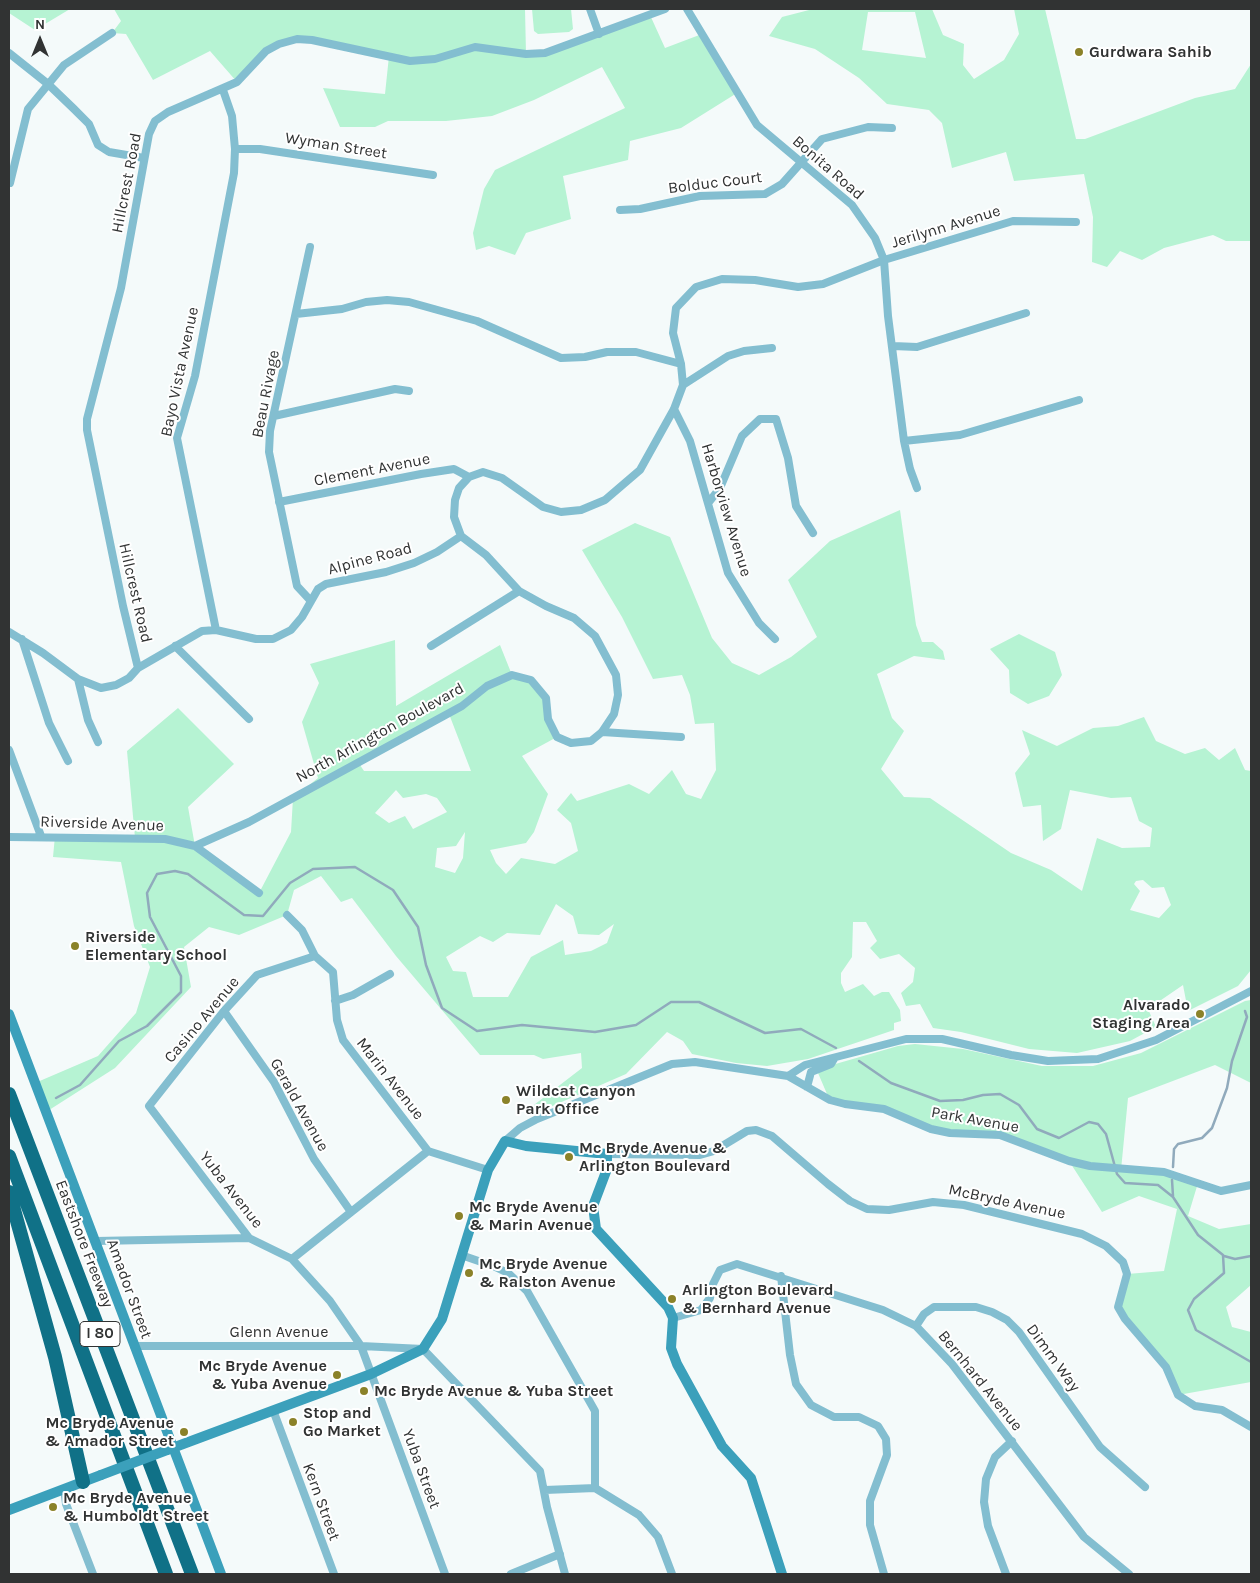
<!DOCTYPE html>
<html>
<head>
<meta charset="utf-8">
<style>
	body { margin:0 }
	#map { position:relative; width:1260px; height:1583px; overflow:hidden; background:#f4fafa; font-family:Karla,sans-serif }
	canvas { display:block }
	.frame { position:absolute; inset:0; border:10px solid #313333; pointer-events:none }
	.north { position:absolute; left:15px; top:15px; width:50px; height:50px; -webkit-text-stroke:4px #fff; paint-order:stroke; rotate:0deg; font-size:14px; font-weight:700; line-height:20px; text-align:center; color:#313333 }
	.north::after { content:''; display:block; margin:auto; width:18px; height:22px; background:#313333; clip-path:polygon(50% 0,100% 100%,50% 72%,0 100%) }
</style>
</head>
<body>
<div id="map">
<canvas width="1260" height="1583"></canvas>
<div class="frame"></div>
<div class="north">N</div>
</div>
<script>
const ctx = document.querySelector('canvas').getContext('2d');
ctx.lineJoin = 'round';
function fill(path, color) { ctx.fillStyle = color; ctx.fill(path, 'evenodd'); }
const shape = rows => new Path2D(rows.map(r => 'M' + r).join(''));
function strokePath(path, color, width, dash) { ctx.strokeStyle = color; ctx.lineWidth = width; ctx.lineCap = dash ? 'butt' : 'round'; ctx.setLineDash(dash || []); ctx.stroke(path); }
function label(font, color, halo, rows, align = 'center') {
  ctx.font = font + ' Karla,sans-serif'; ctx.lineWidth = 4; ctx.setLineDash([]); ctx.textBaseline = 'middle'; ctx.strokeStyle = halo; ctx.fillStyle = color; for (const [text, x, y, turn = 0] of rows) {
    ctx.save(); ctx.translate(x, y); ctx.rotate((+turn || 0) * Math.PI / 180); ctx.textAlign = isNaN(turn) ? turn : align; if (halo) ctx.strokeText(text, 0, 0); ctx.fillText(text, 0, 0); ctx.restore();
  }
}
const green = shape([
	[9,9,70,9,35,30,9,13],
	[114,9,525,9,526,54,545,53,650,15,665,48,702,34,737,93,681,128,630,141,628,160,563,176,571,219,526,233,515,255,489,246,476,250,473,233,484,189,495,170,625,108,602,67,534,100,492,116,446,121,388,121,375,127,340,127,323,88,385,94,389,56,312,40,279,44,237,82,210,51,153,80,126,34,112,33,121,21],
	[532,9,571,9,573,29,569,32,538,34,534,31],
	[813,9,932,9,943,35,964,44,963,65,974,79,1004,60,1019,34,1014,9,1045,9,1076,139,1085,139,1195,98,1235,89,1251,64,1251,241,1226,241,1213,235,1164,248,1142,260,1120,251,1107,267,1092,262,1093,217,1084,174,1014,181,1006,152,952,168,942,123,929,110,887,104,859,78,815,49,769,36,782,17],
	[868,12,915,12,926,58,862,50],
	[900,510,916,625,922,642,933,642,943,651,945,660,914,656,877,674,892,718,904,731,881,769,904,797,930,798,1011,853,1051,870,1082,891,1097,838,1122,848,1150,847,1152,828,1139,821,1131,797,1111,798,1070,790,1061,829,1043,841,1041,805,1023,807,1015,773,1030,754,1022,730,1057,746,1093,728,1118,726,1144,717,1156,741,1185,754,1205,748,1219,760,1235,748,1245,770,1251,771,1251,970,1238,986,1188,1011,1183,985,1148,1009,1156,1027,1130,1041,1077,1053,1029,1049,961,1032,933,1028,920,1004,906,1006,901,993,913,982,915,968,899,954,880,959,870,948,877,941,866,922,853,922,852,957,841,973,841,983,845,992,863,984,874,996,882,992,889,992,900,1010,901,1021,894,1023,894,1030,808,1059,767,1066,736,1063,692,1054,683,1041,667,1032,626,1074,534,1114,530,1108,582,1068,581,1053,543,1059,534,1055,480,1055,396,956,352,898,341,902,321,876,294,890,287,915,239,935,209,927,184,947,191,987,115,1068,46,1112,35,1083,98,1056,136,1013,150,967,134,926,121,862,53,857,55,836,135,838,127,751,178,708,234,764,188,807,195,846,259,893,291,832,293,798,318,778,302,722,319,683,310,664,395,640,396,706,500,645,512,675,531,680,546,698,548,719,557,737,522,756,548,794,534,832,526,843,490,850,496,863,506,874,521,858,555,864,578,851,571,823,557,810,571,793,577,801,629,784,649,794,672,770,686,794,701,799,716,770,714,723,695,724,690,695,682,675,653,679,622,617,582,550,635,523,670,537,712,638,732,663,759,675,791,657,817,637,788,580,830,541],
	[449,714,471,771,364,771,358,762],
	[396,790,403,798,426,794,437,798,447,812,413,829,405,816,389,823,375,813],
	[465,832,463,858,455,873,435,867,437,848,456,846],
	[1143,880,1152,888,1164,887,1171,905,1159,918,1130,910,1140,891,1134,884,1136,881],
	[556,904,573,916,578,934,599,935,614,924,607,943,591,951,565,955,563,940,531,957,508,997,473,997,466,972,453,971,446,957,480,936,493,942,507,933,540,935],
	[1019,634,1055,652,1062,675,1049,696,1028,704,1010,693,1009,670,990,649],
	[1251,1000,1251,1083,1215,1065,1128,1098,1121,1170,1164,1172,1198,1183,1188,1216,1219,1229,1251,1224,1251,1285,1226,1307,1232,1327,1251,1332,1251,1382,1178,1395,1166,1367,1118,1307,1127,1274,1164,1271,1177,1209,1139,1196,1102,1212,1069,1161,999,1138,950,1136,883,1112,830,1101,818,1073,832,1065,898,1046,915,1044,963,1049,1042,1066,1093,1066,1141,1053,1245,1001]
]);
const stream = shape([
	[859,1061,891,1083,940,1101,963,1100,983,1095,1000,1094,1019,1105,1037,1129,1059,1138,1089,1122,1098,1124,1106,1134,1117,1174,1125,1183,1158,1185,1173,1197,1198,1235,1223,1255,1224,1273,1194,1299,1188,1310,1196,1330,1251,1362],
	[56,1098,80,1085,119,1041,147,1026,181,992,181,976,150,917,147,893,157,874,175,871,188,874,244,915,263,916,290,883,313,869,355,867,393,890,418,927,426,965,442,1008,477,1031,522,1025,595,1032,636,1025,671,1002,699,1002,765,1033,801,1029,836,1048],
	[1173,1167,1174,1149,1178,1144,1202,1138,1212,1128,1227,1088,1232,1061,1247,1017,1245,1011],
	[1172,1180,1173,1196],
	[1224,1256,1235,1259,1251,1256]
]);
const street = shape([
	[590,9,599,34],
	[687,9,757,125,852,205,875,238,884,260,888,316,904,441,910,469,917,488],
	[9,53,48,84,73,108,89,124,98,145,109,152,144,158],
	[235,149,260,149,433,175],
	[10,183,28,109,64,65,112,33],
	[620,210,640,209,700,196,765,194,782,184,822,139,868,127,892,128],
	[296,314,342,309,366,302,387,300,409,302,477,321,561,358,585,357,607,352,636,352,681,364],
	[893,346,917,347,1026,313],
	[683,385,728,356,744,351,772,348],
	[674,409,690,441,728,573,759,623,775,639],
	[274,416,395,389,409,391],
	[904,441,960,435,1079,400],
	[279,502,421,474,454,469,469,477],
	[709,502,720,488,742,436,760,419,776,419,788,458,796,506,813,533],
	[310,600,297,586,269,452,270,431,310,247],
	[216,630,177,438,195,376,234,173,235,149,232,116,223,90],
	[9,632,43,653,78,679,101,688,116,685,129,678,138,668,202,631,216,630,256,639,273,639,291,630,302,617,318,589,326,584,386,572,414,563,437,552,461,536],
	[22,639,49,723,68,761],
	[175,646,249,719],
	[431,646,519,591],
	[138,668,123,606,87,430,87,419,121,288,149,134,155,121,168,112,237,82,266,51,279,44,297,39,312,40,410,61,435,59,475,47,526,54,545,53,665,9],
	[78,679,88,720,98,742],
	[602,732,681,737],
	[9,750,41,836],
	[9,837,165,839,195,846,259,893],
	[195,846,249,822,462,706,487,686,512,675,531,680,546,698,548,719,557,737,571,743,591,741,602,732,614,714,618,695,616,675,595,636,574,618,546,606,519,591,486,555,461,536,454,517,455,500,459,488,469,477,483,472,502,478,543,507,561,512,581,510,605,500,640,470,674,409,683,385,681,364,673,333,676,308,696,287,722,279,755,280,798,287,823,284,884,260,1013,221,1076,222],
	[287,915,302,930,315,956,333,972,337,1020,343,1040,428,1151,488,1170],
	[315,956,257,975,224,1011,149,1106,249,1238,292,1259,330,1301,361,1346,445,1574],
	[335,1001,353,995,390,974],
	[224,1011,274,1082,314,1159,351,1212],
	[788,1076,805,1065,906,1039,942,1039,1011,1055,1048,1061,1098,1059,1156,1040,1251,991],
	[807,1087,811,1072,831,1064,834,1059],
	[505,1141,520,1128,537,1119,672,1064,695,1062,788,1076,830,1100,845,1104,884,1109,931,1129,950,1133,1000,1135,1069,1161,1090,1166,1164,1172,1221,1191,1251,1185],
	[607,1154,700,1155,714,1151,747,1131,756,1130,772,1136,828,1184,850,1201,867,1209,889,1210,933,1202,964,1205,1082,1234,1106,1246,1123,1262,1127,1274,1118,1307,1125,1319,1166,1367,1178,1395,1195,1406,1222,1410,1251,1427],
	[96,1241,249,1238],
	[461,1255,493,1266,508,1273,527,1291,595,1411,595,1488,639,1515,658,1537,672,1574],
	[292,1259,428,1151],
	[781,1276,790,1355,796,1384,811,1405,834,1417,859,1417,878,1426,886,1439,887,1455,870,1501,870,1525,884,1574],
	[673,1318,701,1310,710,1298,713,1284,720,1270,737,1264,883,1310,916,1326,952,1364,1084,1537,1129,1574],
	[916,1326,924,1314,934,1307,976,1307,992,1312,1007,1320,1019,1332,1100,1447,1145,1487],
	[134,1346,361,1346,423,1349,540,1471,547,1507,565,1574],
	[273,1410,334,1574],
	[64,1489,66,1504,93,1574],
	[545,1490,595,1488],
	[511,1574,560,1554],
	[1006,1574,988,1526,984,1502,986,1479,995,1457,1012,1441]
]);
const secondary = shape([
	[9,1014,221,1574],
	[167,1450,371,1374,423,1349,442,1319,488,1170,505,1141,526,1146,607,1154,607,1169,593,1206,596,1229,668,1307,673,1318,671,1348,677,1364,722,1446,751,1478,782,1574],
	[9,1510,101,1475]
]);
const highway = shape([
	[9,1094,192,1574],
	[9,1156,166,1574],
	[9,1192,55,1357,83,1482]
]);
const secondaryBridge = shape([
	[101,1475,167,1450]
]);
const markers = [
	[1079,52,5,"#8b8229"],
	[75,946,5,"#8b8229"],
	[1200,1014,5,"#8b8229"],
	[506,1100,5,"#8b8229"],
	[569,1157,5,"#8b8229"],
	[459,1216,5,"#8b8229"],
	[469,1273,5,"#8b8229"],
	[672,1299,5,"#8b8229"],
	[337,1375,5,"#8b8229"],
	[364,1391,5,"#8b8229"],
	[293,1422,5,"#8b8229"],
	[184,1432,5,"#8b8229"],
	[53,1507,5,"#8b8229"]
];
const shields = [
	[100,1334,40]
];
const shieldNames = [
	["I 80",100,1334]
];
const poiNames = [
	["Gurdwara Sahib",1089,52],
	["Riverside",85,937],
	["Elementary School",85,955],
	["Alvarado",1190,1005,"right"],
	["Staging Area",1190,1023,"right"],
	["Wildcat Canyon",516,1091],
	["Park Office",516,1109],
	["Mc Bryde Avenue &",579,1148],
	["Arlington Boulevard",579,1166],
	["Mc Bryde Avenue",469,1207],
	["& Marin Avenue",469,1225],
	["Mc Bryde Avenue",479,1264],
	["& Ralston Avenue",479,1282],
	["Arlington Boulevard",682,1290],
	["& Bernhard Avenue",682,1308],
	["Mc Bryde Avenue",327,1366,"right"],
	["& Yuba Avenue",327,1384,"right"],
	["Mc Bryde Avenue & Yuba Street",374,1391],
	["Stop and",303,1413],
	["Go Market",303,1431],
	["Mc Bryde Avenue",174,1423,"right"],
	["& Amador Street",174,1441,"right"],
	["Mc Bryde Avenue",63,1498],
	["& Humboldt Street",63,1516]
];
const streetNames = [
	["Wyman Street",336,146,9],
	["Bonita Road",828,168,41],
	["Hillcrest Road",127,183,-79],
	["Bolduc Court",715,183,-7],
	["Jerilynn Avenue",946,227,-17],
	["Bayo Vista Avenue",180,372,-78],
	["Beau Rivage",266,394,-79],
	["Clement Avenue",372,470,-11],
	["Harborview Avenue",726,510,73],
	["Alpine Road",370,559,-15],
	["Hillcrest Road",135,593,77],
	["North Arlington Boulevard",380,733,-29],
	["Riverside Avenue",102,824,2],
	["Casino Avenue",202,1020,-50],
	["Marin Avenue",390,1079,52],
	["Gerald Avenue",299,1105,61],
	["Park Avenue",975,1120,10],
	["Yuba Avenue",231,1190,52],
	["McBryde Avenue",1007,1202,12],
	["Eastshore Freeway",84,1244,69],
	["Amador Street",129,1289,70],
	["Glenn Avenue",279,1332],
	["Dimm Way",1053,1358,54],
	["Bernhard Avenue",980,1381,51],
	["Yuba Street",421,1469,70],
	["Kern Street",321,1502,70]
];
fill(green, '#b6f3d3');
strokePath(stream, '#90aabc', 2.5);
strokePath(street, '#83bed0', 8);
strokePath(secondary, '#3ba0bb', 10);
strokePath(highway, '#107187', 14);
strokePath(secondaryBridge, '#3ba0bb', 10);
for (const [x, y, r, color] of markers) { const dot = new Path2D(); dot.arc(x, y, r, 0, 2 * Math.PI); ctx.fillStyle = color; ctx.fill(dot); strokePath(dot, '#fff', 2); }
for (const [x, y, w] of shields) { const box = new Path2D(); box.roundRect(x - w / 2, y - 12.5, w, 25, 4); ctx.fillStyle = '#fff'; ctx.fill(box); strokePath(box, '#313333', 1); }
label('bold 15px', '#313333', null, shieldNames);
label('bold 16px', '#313333', '#fff', poiNames, 'left');
label('16px', '#313333', '#fff', streetNames);
</script>
</body>
</html>
